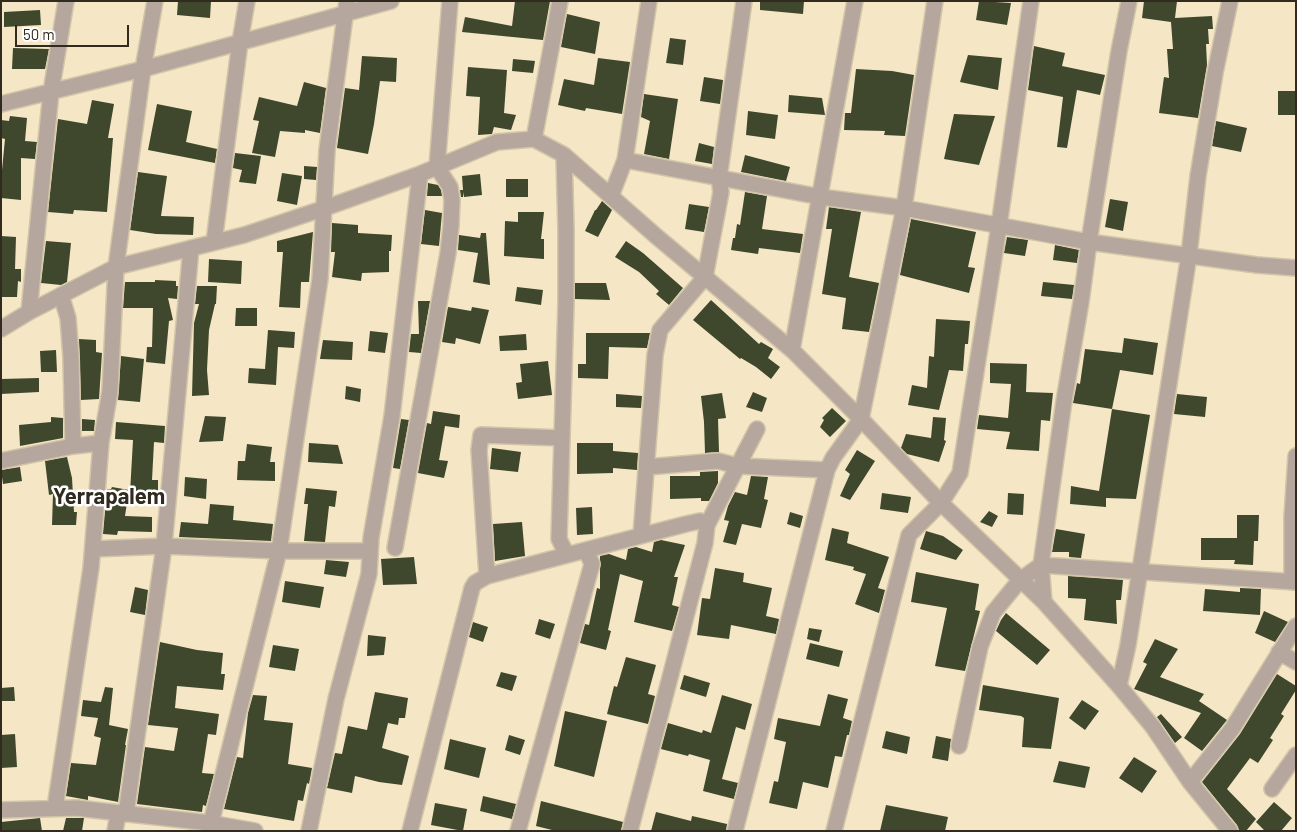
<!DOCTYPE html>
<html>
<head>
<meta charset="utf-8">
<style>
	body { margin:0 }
	#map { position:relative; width:1297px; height:832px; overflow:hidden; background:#f5e7c6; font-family:Barlow,sans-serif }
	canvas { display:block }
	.frame { position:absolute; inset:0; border:2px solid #312b1f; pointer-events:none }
	.scale { position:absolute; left:15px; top:25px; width:114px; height:22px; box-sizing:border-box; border:2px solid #312b1f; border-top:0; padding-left:6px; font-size:15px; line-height:18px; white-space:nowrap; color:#312b1f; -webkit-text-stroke:4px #fff; paint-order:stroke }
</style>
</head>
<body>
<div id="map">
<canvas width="1297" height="832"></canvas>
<div class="frame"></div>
<div class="scale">50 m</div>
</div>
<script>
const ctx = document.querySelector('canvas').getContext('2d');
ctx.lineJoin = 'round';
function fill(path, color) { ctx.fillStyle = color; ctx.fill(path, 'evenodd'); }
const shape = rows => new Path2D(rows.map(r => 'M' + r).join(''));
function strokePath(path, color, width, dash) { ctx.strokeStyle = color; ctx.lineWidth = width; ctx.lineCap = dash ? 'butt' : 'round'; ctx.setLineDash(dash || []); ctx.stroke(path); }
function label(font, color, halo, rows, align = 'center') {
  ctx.font = font + ' Barlow,sans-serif'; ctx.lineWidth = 5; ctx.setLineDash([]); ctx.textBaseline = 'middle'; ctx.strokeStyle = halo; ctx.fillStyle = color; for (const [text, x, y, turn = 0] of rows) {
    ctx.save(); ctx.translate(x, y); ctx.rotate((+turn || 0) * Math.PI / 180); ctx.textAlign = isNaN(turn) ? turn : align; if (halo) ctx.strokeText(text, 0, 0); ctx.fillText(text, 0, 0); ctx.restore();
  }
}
const building = shape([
	[178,1,211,1,210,18,177,15],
	[515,1,550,1,543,40,462,32,465,17,512,26],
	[760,1,804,1,803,14,760,10],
	[979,1,1011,3,1007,25,976,20],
	[1144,1,1177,1,1175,18,1212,16,1213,29,1208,29,1209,44,1206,44,1207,65,1198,118,1159,113,1164,77,1169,78,1167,49,1173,49,1171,22,1142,18],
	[40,10,41,25,4,27,4,12],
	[567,14,600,22,595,54,561,47],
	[670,38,686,40,683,65,666,63],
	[1034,46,1065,53,1062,66,1105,75,1100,95,1077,90,1067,148,1057,147,1063,97,1028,90],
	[13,48,49,49,45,69,12,69],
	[968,55,1002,58,998,90,960,82],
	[362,56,397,58,396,82,380,81,374,124,368,154,337,148,345,88,359,90],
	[598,58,630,62,622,114,586,108,585,111,558,105,564,79,594,85],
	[513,59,535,61,533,73,512,71],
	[468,67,507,70,504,113,516,115,511,130,494,127,492,134,478,135,480,97,466,96],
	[856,69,892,71,914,75,905,136,884,135,885,131,844,130,845,113,851,113],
	[704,77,723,80,720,104,700,101],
	[304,82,326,88,320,133,305,130,305,133,280,131,275,157,252,153,259,121,253,120,259,97,297,106],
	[1278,91,1296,91,1296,115,1278,115],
	[644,94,678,99,669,159,644,154,650,121,641,117],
	[789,95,822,98,825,115,788,112],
	[92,100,114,104,108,138,113,138,107,212,74,210,73,214,48,212,58,119,87,124],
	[157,104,192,111,186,142,217,149,215,163,148,150],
	[748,111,778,115,775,139,746,135],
	[954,114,995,116,979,165,944,159],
	[10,116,27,118,25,141,37,142,35,159,21,158,21,200,1,198,2,170,5,139,1,138,1,120,9,121],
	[1216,121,1247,128,1241,152,1212,146],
	[699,143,714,147,712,164,695,161],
	[235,153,261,156,256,184,239,182,242,170,233,168],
	[745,155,790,167,786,181,741,172],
	[304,166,317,167,316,180,304,179],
	[138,172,167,176,161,216,194,217,193,235,156,234,130,230],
	[282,173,302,176,297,205,277,201],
	[480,174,482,195,464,197,464,192,463,197,461,197,460,190,463,190,462,176],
	[506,179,528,179,528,197,506,197],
	[428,183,438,185,441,190,442,196,427,196],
	[745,192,767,196,762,229,803,234,800,253,759,248,758,254,731,250,733,238,735,238,737,224,740,225],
	[1110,199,1128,202,1123,231,1105,227],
	[602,201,612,210,598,237,585,231,595,210,596,210],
	[689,204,709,207,704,232,685,229],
	[829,207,861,212,849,277,879,283,869,332,842,329,846,298,822,294,832,229,826,229],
	[425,210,442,213,439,246,421,244],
	[518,212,544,212,541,239,544,239,544,259,504,256,505,221,518,222],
	[911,219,976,232,968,267,975,268,969,293,900,275],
	[332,223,358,225,358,233,392,235,391,251,389,251,389,272,362,273,361,281,332,277,335,252,331,252],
	[313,232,309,282,301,282,300,308,279,307,283,252,277,252,277,241],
	[481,233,486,233,490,285,473,282,478,253,458,250,459,235,480,238],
	[1,236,16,237,15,269,21,269,21,282,18,281,17,297,1,297],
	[1007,237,1028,240,1025,256,1004,253],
	[46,241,71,243,67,282,61,285,41,283],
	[626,241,643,253,683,288,669,305,656,294,659,291,639,272,615,257],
	[1055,245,1079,250,1077,263,1053,260],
	[209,259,242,261,241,284,208,282],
	[155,280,176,281,176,286,178,286,177,299,168,298,173,320,169,321,165,364,146,362,147,347,152,347,153,308,123,308,125,282,155,282],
	[1043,282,1074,285,1072,299,1041,296],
	[575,283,606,283,610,300,575,299],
	[197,286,217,286,216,304,215,304,209,330,207,370,209,395,192,396,194,323,199,304,195,304],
	[517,287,543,290,541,305,515,301],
	[711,300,759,344,761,342,773,349,768,358,780,367,771,379,756,367,741,358,740,359,693,320],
	[418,301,430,301,421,353,409,352,411,334,419,334],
	[448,307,471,311,472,307,489,310,480,344,456,338,455,344,442,342],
	[236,308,257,308,257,326,235,326],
	[936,319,970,321,968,344,965,344,963,371,949,370,939,410,908,405,912,385,927,388,929,356,934,357],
	[268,330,295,332,294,348,278,347,276,385,248,383,249,368,265,369],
	[370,331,388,333,385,353,368,351],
	[586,333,650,333,647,348,609,347,608,379,578,378,578,364,586,364],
	[526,334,527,350,500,351,499,336],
	[1124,338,1158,343,1153,375,1120,370,1112,409,1073,403,1077,383,1080,384,1085,349,1122,353],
	[79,339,96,340,96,352,102,353,99,399,81,400],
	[323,340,353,342,352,360,320,359],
	[56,350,57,372,41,372,40,351],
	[121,356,144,359,140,402,118,400],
	[548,361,552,395,518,399,516,383,522,382,520,364],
	[990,363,1027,364,1026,392,1053,393,1050,421,1041,420,1039,451,1006,449,1010,432,977,429,979,415,1008,418,1011,384,990,383],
	[39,378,39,392,1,394,1,379],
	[346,386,361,389,360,402,345,399],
	[753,392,767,398,762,412,746,407],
	[722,393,726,418,718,419,719,452,705,453,704,422,701,396],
	[616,394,642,396,641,408,616,407],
	[1177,394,1207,397,1205,417,1174,414],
	[832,408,846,421,830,437,820,427,824,420,822,418],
	[1112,409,1150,415,1136,499,1106,498,1106,507,1070,504,1071,486,1099,491],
	[433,411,460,415,459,428,445,426,439,460,448,461,444,478,418,473,427,423,431,424],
	[205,416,226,417,223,441,199,442],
	[51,417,63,418,63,438,20,446,19,425,51,422],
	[933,417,946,418,944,440,946,441,939,462,907,454,901,448,906,434,931,438],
	[82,419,95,420,94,431,82,431],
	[401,419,409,420,400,469,393,468],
	[116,422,165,426,164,443,154,442,152,480,158,480,158,492,130,493,133,440,115,439],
	[309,443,338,445,343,464,308,462],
	[577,443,613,443,613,451,638,453,637,470,613,468,613,473,577,474],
	[247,444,272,447,270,462,275,462,275,481,237,480,238,461,245,461],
	[492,448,521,452,518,472,490,469],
	[857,450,875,461,850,500,840,496,850,474,845,470],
	[67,457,72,478,74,512,77,512,76,525,52,525,53,494,49,495,45,461],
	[20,467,22,481,3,484,1,470],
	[718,471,718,483,709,501,701,501,701,498,670,499,670,476,700,476,700,472],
	[751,476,768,477,764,499,768,500,761,528,742,524,736,545,723,542,729,521,724,520,728,506,735,492,747,495],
	[185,477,207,479,206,499,184,496],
	[112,487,129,490,125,516,152,517,152,532,118,531,117,535,103,534,107,489,111,489],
	[306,488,337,491,335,507,329,506,325,542,304,541,308,504,304,504],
	[882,493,911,497,908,513,880,509],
	[1008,493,1024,494,1023,515,1007,514],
	[210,504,234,506,233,520,273,524,271,541,179,537,181,522,208,524],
	[592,507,593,534,577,535,576,508],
	[989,511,998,516,992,527,980,522],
	[790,512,803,516,800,528,787,524],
	[1237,515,1259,515,1258,541,1254,541,1253,565,1234,564,1235,560,1201,560,1201,538,1237,538],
	[522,522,525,556,495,561,493,524],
	[832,528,849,532,847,543,889,557,878,588,885,590,879,613,855,604,866,574,853,570,854,567,825,560],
	[1056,529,1085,534,1081,558,1069,557,1069,552,1052,552],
	[926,531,943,536,963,550,956,560,920,549],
	[661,540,685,545,674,577,678,577,672,605,679,607,672,631,634,622,643,581,620,574,608,630,611,631,606,650,580,643,585,624,589,625,597,588,600,589,600,556,609,554,626,560,628,549,636,547,652,552,654,542],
	[414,557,417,584,383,585,381,559],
	[326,560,349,562,346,577,324,574],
	[715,568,744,573,743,582,772,588,766,616,779,619,776,634,731,625,729,639,697,635,702,598,710,599],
	[916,572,979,584,975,610,980,611,965,671,935,666,947,608,911,602],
	[1068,576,1123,580,1121,600,1116,600,1117,624,1084,620,1086,599,1068,598],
	[285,581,324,587,320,608,282,602],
	[135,587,148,590,145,615,130,612],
	[1240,588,1261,589,1260,615,1203,611,1205,589,1240,592],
	[1264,611,1288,622,1275,642,1255,633],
	[1006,613,1050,650,1037,665,996,631,1001,620],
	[539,619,555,624,550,639,535,634],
	[473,622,488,627,483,642,469,637],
	[809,628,822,630,819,642,807,639],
	[368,635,386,637,384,655,367,656],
	[1155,639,1178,649,1160,677,1204,694,1199,701,1227,720,1202,751,1184,738,1201,713,1134,689,1147,664,1143,662],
	[160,642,197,650,223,653,221,674,225,674,223,690,177,686,175,708,219,714,216,735,208,734,202,773,214,774,206,806,203,805,202,812,137,804,145,747,174,751,178,728,148,725],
	[810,643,843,651,839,667,806,659],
	[273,645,299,649,295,671,269,667],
	[626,657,656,665,648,694,655,696,648,724,607,714,614,686,617,687],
	[501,672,517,676,512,691,496,686],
	[1277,674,1296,686,1296,690,1281,714,1284,716,1270,738,1273,740,1258,763,1250,758,1227,789,1256,819,1246,831,1239,831,1237,825,1202,782,1240,734],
	[684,675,710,683,706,697,680,689],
	[983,685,1059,698,1051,749,1022,747,1024,718,1021,716,979,710],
	[14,687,15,701,1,701,1,688],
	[105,687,113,688,109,725,128,729,125,745,126,745,118,802,88,796,88,800,66,796,71,763,96,765,101,738,94,736,98,718,81,716,83,700,101,702],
	[375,692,408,698,405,718,399,718,398,725,388,723,382,748,409,756,402,785,379,782,355,776,352,793,327,788,335,753,342,754,348,726,367,730],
	[828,694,848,699,843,718,852,721,849,735,847,735,842,757,835,756,828,788,803,782,797,809,769,803,774,781,778,782,786,742,774,739,778,718,820,726],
	[253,695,267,696,264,720,293,723,288,764,312,768,309,784,307,783,303,801,298,800,294,821,224,809,237,757,243,758,248,713],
	[722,695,752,704,745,730,736,727,722,779,738,783,734,799,703,791,710,760,689,754,688,756,661,749,668,723,702,733,703,730,711,733],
	[1082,700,1099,711,1085,730,1069,718],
	[565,711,607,721,594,777,554,766],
	[1161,714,1182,737,1175,743,1157,717],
	[886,731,910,737,907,754,882,748],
	[15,734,17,767,1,768,1,735],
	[509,735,525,740,520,755,505,750],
	[936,736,951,739,948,761,932,758],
	[450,739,486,748,479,778,444,769],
	[1134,757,1157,771,1142,793,1119,778],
	[1059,761,1090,767,1085,788,1053,782],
	[483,796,516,804,512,819,480,811],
	[541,801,623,822,621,831,556,831,536,826],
	[1274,802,1292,818,1281,831,1265,831,1256,822],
	[435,803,467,809,463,831,431,825],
	[886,805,948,817,945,831,880,831],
	[656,812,691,821,692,816,727,824,726,831,651,831],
	[40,818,42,831,1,831,1,822],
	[66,818,84,818,82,831,63,831]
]);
const minor = shape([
	[1,104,143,69,391,1],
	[534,139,560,1],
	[564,155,566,230,566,302,559,539,567,555,686,524,700,521,707,525,705,543,630,831],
	[625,160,821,197,904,208,1089,242,1119,51,1129,1],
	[611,196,625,160,649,1],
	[214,242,240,42,247,1],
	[61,295,68,318,71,357,73,446],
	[29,312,51,92,66,1],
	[1,329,29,312,116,267,244,235,325,208,420,174,497,142,534,139,564,155,656,236,792,350,861,419,941,503,1044,602,1119,686,1153,727,1190,782,1230,831],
	[792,350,855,1],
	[1,461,73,446,101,443],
	[647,467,718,461,738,466,827,470],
	[707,525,757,429],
	[641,535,655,355,660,330,705,277,721,192,719,178,744,1],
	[395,548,448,253,451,226,452,200,450,187,437,167,450,1],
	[93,549,164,546,279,551,370,551],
	[487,576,479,450,481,435,562,438],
	[1292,582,1292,517,1296,456],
	[1044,602,1041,565,1064,401,1081,302,1089,242,1257,265,1296,268],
	[1279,652,1296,662],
	[1119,686,1128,645,1140,570,1189,255,1198,176,1215,73,1230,1],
	[959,746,980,647,993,613,1020,580,1041,565,1296,582],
	[1190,782,1232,729,1296,626],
	[1272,789,1296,755],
	[55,808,91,568,101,443,110,391,116,267,143,69,155,1],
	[1,810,76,808,210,823,255,831],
	[126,814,164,546,191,248],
	[115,831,118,814],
	[209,831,279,551,320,279,327,150,347,1],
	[309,831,336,699,369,574,371,538,392,416,420,174],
	[410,831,472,588,475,583,487,576,567,555],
	[518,831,592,564,586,550],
	[735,831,827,470,833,458,861,419,904,208,935,1],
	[834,831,909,535,941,503,960,473,999,226,1031,1]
]);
const districtNames = [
	["Yerrapalem",109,497]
];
fill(building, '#3f482c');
strokePath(minor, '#d2c5a8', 18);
strokePath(minor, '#b5a79e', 15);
label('bold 22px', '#312b1f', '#fff', districtNames);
</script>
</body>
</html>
